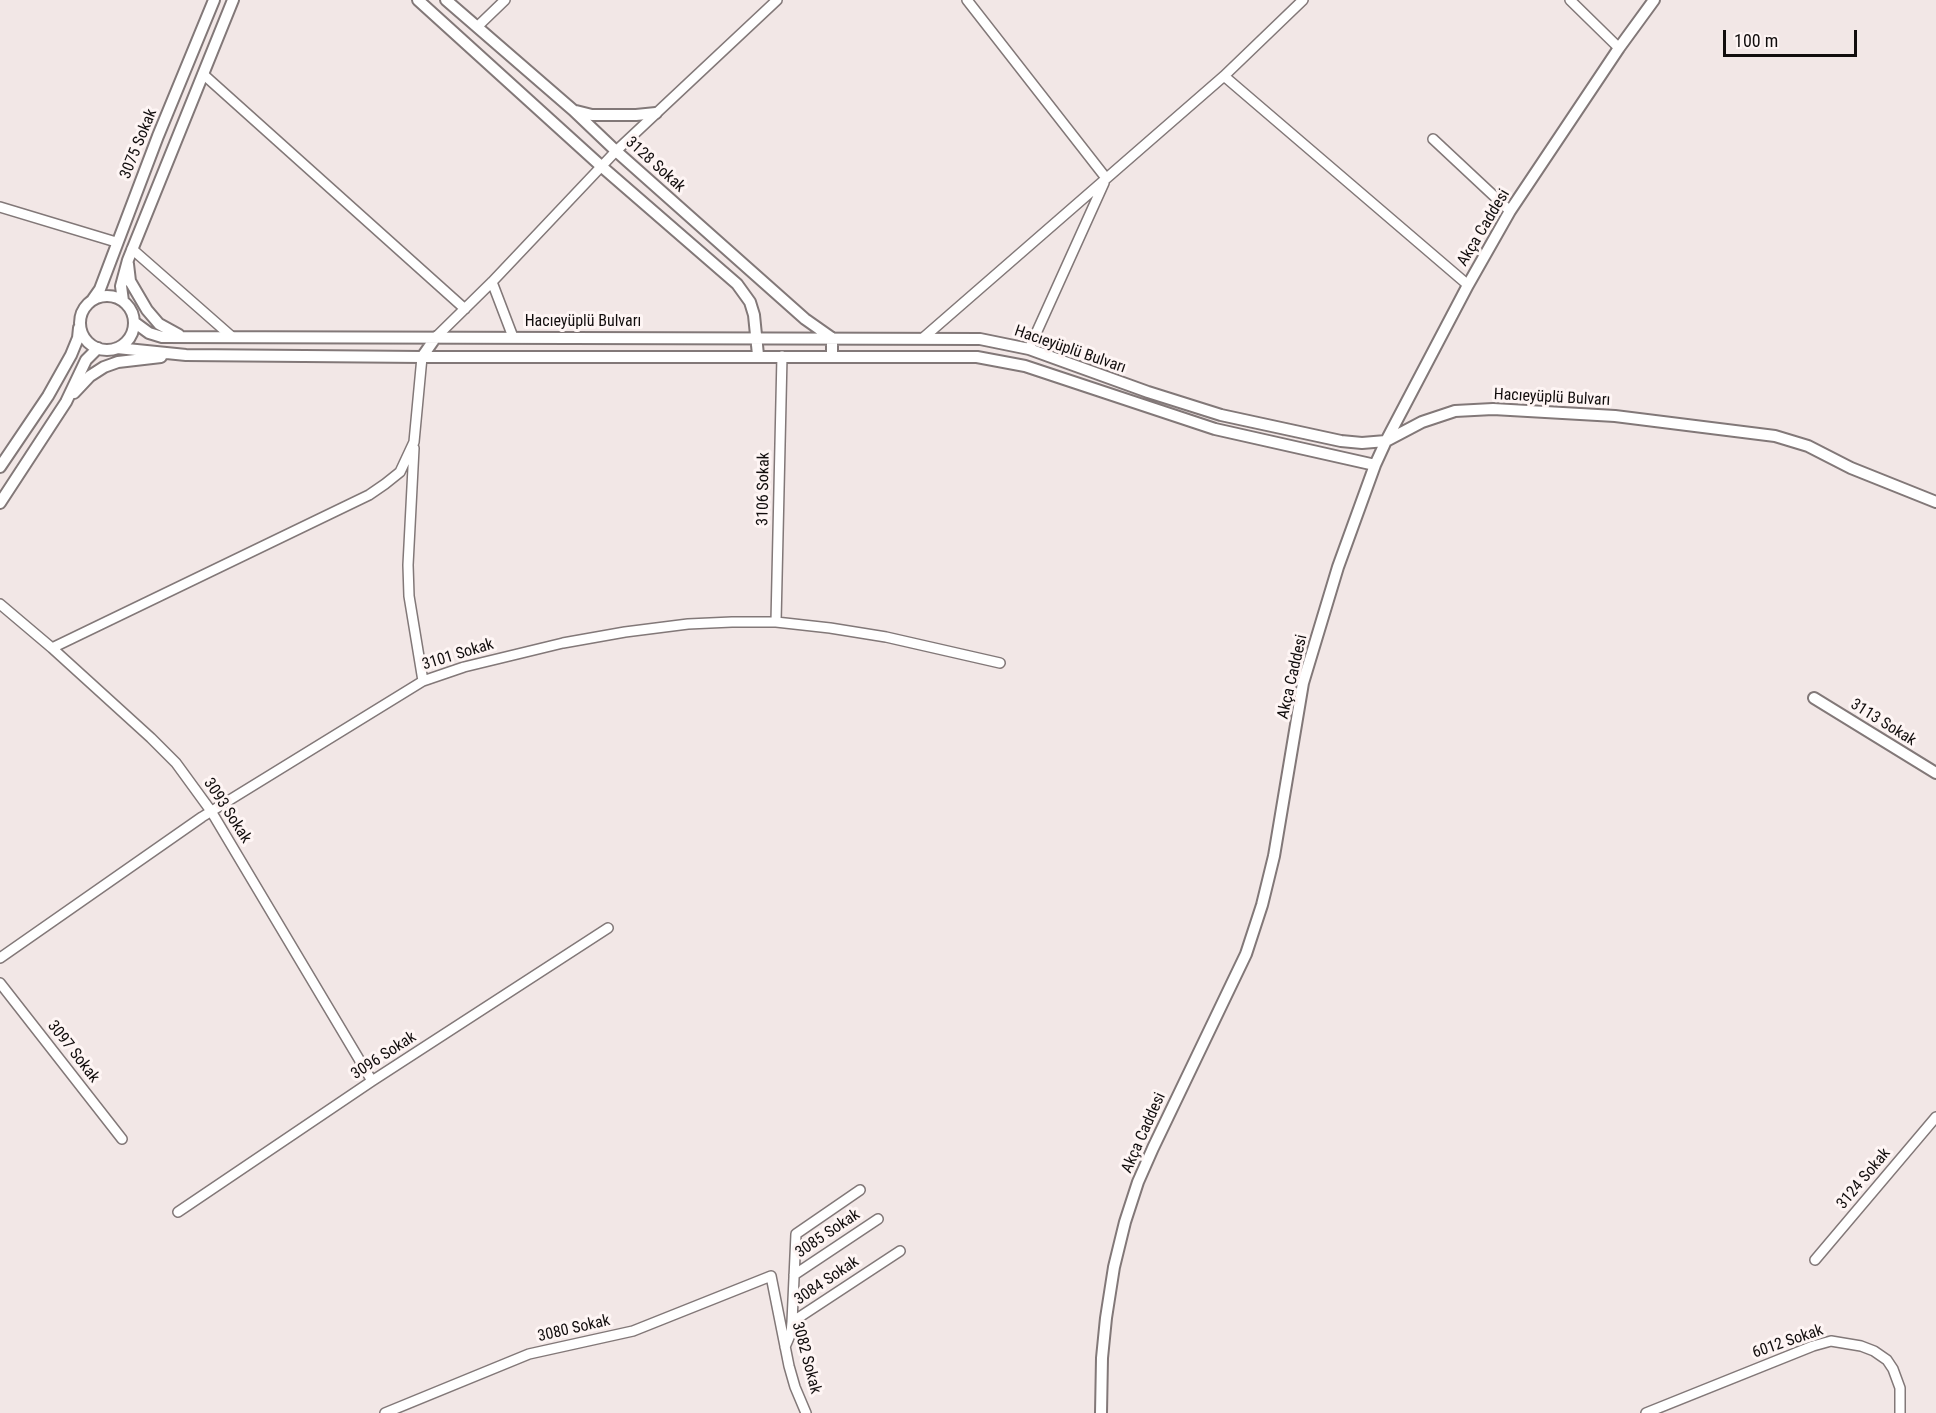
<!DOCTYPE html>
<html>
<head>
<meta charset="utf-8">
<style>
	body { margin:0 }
	#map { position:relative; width:1936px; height:1413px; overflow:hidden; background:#f2e7e6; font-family:"Roboto Condensed",sans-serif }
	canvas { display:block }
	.scale { position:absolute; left:1723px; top:30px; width:134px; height:27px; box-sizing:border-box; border:3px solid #110d0d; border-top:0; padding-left:8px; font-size:18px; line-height:21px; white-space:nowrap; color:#110d0d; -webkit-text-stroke:4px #fef5f4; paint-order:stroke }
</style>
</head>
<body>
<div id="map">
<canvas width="1936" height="1413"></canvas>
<div class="scale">100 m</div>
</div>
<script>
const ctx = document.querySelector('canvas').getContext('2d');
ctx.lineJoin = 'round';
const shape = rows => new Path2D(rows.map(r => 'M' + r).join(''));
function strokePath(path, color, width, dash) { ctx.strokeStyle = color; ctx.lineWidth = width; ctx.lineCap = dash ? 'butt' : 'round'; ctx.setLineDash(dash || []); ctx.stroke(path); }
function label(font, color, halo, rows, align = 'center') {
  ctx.font = font + ' "Roboto Condensed",sans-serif'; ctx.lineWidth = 6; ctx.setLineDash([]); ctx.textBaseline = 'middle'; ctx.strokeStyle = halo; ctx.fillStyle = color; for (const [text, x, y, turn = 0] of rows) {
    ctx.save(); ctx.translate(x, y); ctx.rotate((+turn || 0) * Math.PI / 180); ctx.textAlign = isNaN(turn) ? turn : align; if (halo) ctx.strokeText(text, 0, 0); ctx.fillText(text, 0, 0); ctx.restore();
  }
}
const minor = shape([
	[967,0,1106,178],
	[1570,0,1619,48],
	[477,27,505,0],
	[203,74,465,309],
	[1224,76,1468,285],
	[1433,139,1510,211],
	[0,207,116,242],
	[132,249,231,336],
	[492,282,513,337],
	[436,337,492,282,616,151,777,0],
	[923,338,1224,76,1303,0],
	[1029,349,1104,183],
	[414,448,408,565,409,596,423,681],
	[0,604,52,648,151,738,176,763,211,811,372,1081],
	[776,622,782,356],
	[52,648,369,495,385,484,400,472,414,442,422,357],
	[0,958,202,817,423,681,464,667,563,643,625,632,688,624,732,622,776,622,830,628,886,637,1000,663],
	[0,983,122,1139],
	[178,1212,372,1081,608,928],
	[1815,1260,1936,1117],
	[794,1275,878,1219],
	[792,1322,796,1234,860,1190],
	[785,1347,791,1333,792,1322,900,1251],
	[385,1413,529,1354,633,1331,771,1276,789,1366,795,1387,806,1413],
	[1646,1413,1813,1346,1831,1341,1861,1346,1874,1351,1887,1360,1893,1369,1900,1388,1900,1413]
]);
const tertiary = shape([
	[418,0,601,166,737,284,750,302,754,315,758,355],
	[446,0,573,110,616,151,805,319,832,338,832,357],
	[576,111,592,115,636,115,656,113],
	[128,264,130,281,147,310,159,324,179,335],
	'80 323a27 27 0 1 1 54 0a27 27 0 1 1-54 0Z',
	[93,299,100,289,158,136,214,0],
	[123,301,121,286,128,260,233,0],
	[134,322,149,333,162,337,980,339,1029,349,1148,392,1221,415,1341,441,1362,443,1386,441,1422,422,1455,411,1493,409,1615,416,1775,436,1808,446,1851,468,1936,502],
	[117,348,186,355,422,357,977,357,1025,366,1215,429,1375,465],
	[422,357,436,337],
	[74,393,90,376,104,367,118,362,161,357],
	[0,467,48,396,71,355,78,338,79,328],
	[0,503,66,402,86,360,98,348],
	[1814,698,1936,773],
	[1101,1413,1102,1358,1106,1318,1114,1267,1125,1222,1138,1182,1153,1148,1246,954,1262,905,1274,856,1303,683,1338,567,1375,465,1386,441,1468,285,1510,211,1619,48,1654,0]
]);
const streetNames = [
	["3075 Sokak",139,144,-68],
	["3128 Sokak",655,165,42],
	["Akça Caddesi",1484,228,-59],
	["Hacıeyüplü Bulvarı",583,322],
	["Hacıeyüplü Bulvarı",1070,350,19],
	["Hacıeyüplü Bulvarı",1552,398,3],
	["3106 Sokak",764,489,-89],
	["3101 Sokak",458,655,-17],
	["Akça Caddesi",1293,677,-77],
	["3113 Sokak",1883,723,32],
	["3093 Sokak",227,811,57],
	["3097 Sokak",73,1052,52],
	["3096 Sokak",384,1056,-33],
	["Akça Caddesi",1144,1133,-66],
	["3124 Sokak",1864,1179,-50],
	["3085 Sokak",828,1234,-34],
	["3084 Sokak",827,1281,-34],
	["3080 Sokak",574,1329,-13],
	["6012 Sokak",1788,1342,-19],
	["3082 Sokak",806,1358,75]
];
strokePath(minor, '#827878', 12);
strokePath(tertiary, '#827878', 14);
strokePath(minor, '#fff', 9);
strokePath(tertiary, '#fff', 10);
label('16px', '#110d0d', '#fef5f4', streetNames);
</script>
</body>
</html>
